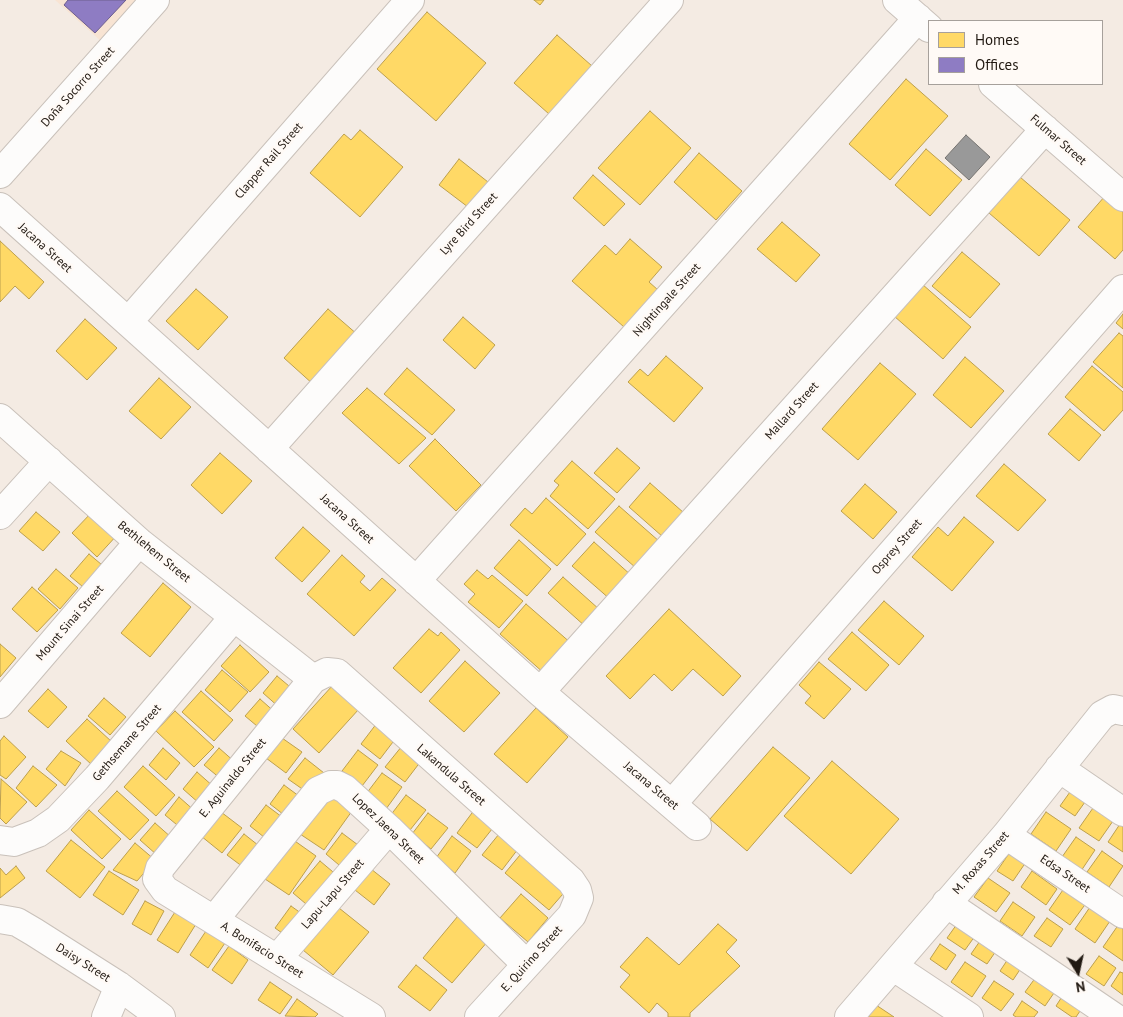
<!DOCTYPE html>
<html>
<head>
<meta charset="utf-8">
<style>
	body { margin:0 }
	#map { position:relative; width:1123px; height:1017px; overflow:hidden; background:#f4ebe3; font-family:"PT Sans",sans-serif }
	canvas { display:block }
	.legend { position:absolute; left:928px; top:20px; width:175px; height:65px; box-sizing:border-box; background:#fffaf6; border:1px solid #a6a09b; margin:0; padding:6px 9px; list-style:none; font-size:15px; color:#211912 }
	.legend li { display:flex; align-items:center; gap:10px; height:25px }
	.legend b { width:25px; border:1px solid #a6a09b }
	.north { position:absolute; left:1053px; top:947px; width:50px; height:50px; -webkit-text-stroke:4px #fffaf6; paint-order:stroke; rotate:170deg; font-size:14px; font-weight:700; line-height:20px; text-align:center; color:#211912 }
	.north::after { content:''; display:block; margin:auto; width:18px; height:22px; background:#211912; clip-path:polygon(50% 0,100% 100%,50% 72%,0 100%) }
</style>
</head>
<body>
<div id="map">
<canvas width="1123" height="1017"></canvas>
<ul class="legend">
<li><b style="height:14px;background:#ffd966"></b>Homes</li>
<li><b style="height:14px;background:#8e7cc3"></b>Offices</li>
</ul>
<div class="north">N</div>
</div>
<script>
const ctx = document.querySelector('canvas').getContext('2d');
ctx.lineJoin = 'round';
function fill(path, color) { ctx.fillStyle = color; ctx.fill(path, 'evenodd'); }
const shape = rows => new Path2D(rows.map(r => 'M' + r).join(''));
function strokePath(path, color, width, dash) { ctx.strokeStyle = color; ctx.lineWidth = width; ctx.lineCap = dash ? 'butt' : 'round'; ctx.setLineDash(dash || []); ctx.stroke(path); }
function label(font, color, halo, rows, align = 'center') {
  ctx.font = font + ' "PT Sans",sans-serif'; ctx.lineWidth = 5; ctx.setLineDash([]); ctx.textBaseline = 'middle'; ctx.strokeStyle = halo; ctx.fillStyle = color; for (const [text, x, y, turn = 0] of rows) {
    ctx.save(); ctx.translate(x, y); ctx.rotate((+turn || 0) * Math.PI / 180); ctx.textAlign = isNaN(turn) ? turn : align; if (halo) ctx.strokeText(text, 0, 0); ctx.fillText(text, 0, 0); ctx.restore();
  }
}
const built = shape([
	[55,0,141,0,103,43]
]);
const homes = shape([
	[534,0,544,0,540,5,534,0],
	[427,12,486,63,436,121,377,69,427,12],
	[557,35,592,66,549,114,514,83,557,35],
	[906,79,948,116,890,180,849,144,906,79],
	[650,111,691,148,640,205,598,168,650,111],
	[360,130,403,167,360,217,310,173,344,134,351,140,360,130],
	[926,149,962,180,930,216,895,185,926,149],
	[699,153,742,191,716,220,674,182,699,153],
	[459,159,488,182,468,207,439,185,459,159],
	[593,175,625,204,604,226,573,198,593,175],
	[1020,177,1070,220,1039,256,989,213,1020,177],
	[1105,196,1123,212,1123,250,1115,259,1078,227,1105,196],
	[782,222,820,255,796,282,757,249,782,222],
	[630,239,662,267,649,282,658,290,624,327,572,281,605,245,616,255,630,239],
	[0,241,44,282,29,299,15,286,0,302,0,241],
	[962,252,1000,284,970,318,932,286,962,252],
	[922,284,971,327,943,359,894,316,922,284],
	[196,289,228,317,198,350,166,321,196,289],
	[328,309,358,335,314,385,284,358,328,309],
	[1123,314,1123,329,1116,323,1123,314],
	[463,317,495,345,475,369,443,340,463,317],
	[85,319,117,348,87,380,56,351,85,319],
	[1119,333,1123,336,1123,388,1093,362,1119,333],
	[666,356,703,388,674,422,628,382,640,369,648,376,666,356],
	[965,357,1004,391,971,428,933,395,965,357],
	[880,363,916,394,858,460,822,429,880,363],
	[1092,366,1123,392,1123,410,1104,431,1065,397,1092,366],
	[407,368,455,410,432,435,384,394,407,368],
	[159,378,191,407,161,439,129,411,159,378],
	[367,388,426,438,399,464,342,413,367,388],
	[1070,409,1101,435,1079,461,1048,434,1070,409],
	[435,439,481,485,456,511,409,466,435,439],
	[617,448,640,468,617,493,594,473,617,448],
	[220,453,252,481,222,514,191,485,220,453],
	[572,461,615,499,588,529,550,496,559,485,554,481,572,461],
	[1004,464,1046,500,1018,531,976,496,1004,464],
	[650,483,684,513,663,537,629,507,650,483],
	[865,484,897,512,873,539,841,511,865,484],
	[546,498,586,534,557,566,510,525,525,508,532,514,546,498],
	[619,506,660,542,636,568,595,532,619,506],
	[93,511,118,534,97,557,72,533,93,511],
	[36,512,60,532,43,551,19,531,36,512],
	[964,517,994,542,952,591,912,557,938,527,948,536,964,517],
	[303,527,330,551,302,582,275,558,303,527],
	[519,540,551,569,527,596,494,568,519,540],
	[594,542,632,576,611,600,572,566,594,542],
	[89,554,108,570,89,592,70,576,89,554],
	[342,555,365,576,360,582,370,591,382,578,396,590,354,636,307,594,342,555],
	[56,569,78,588,60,609,38,589,56,569],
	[477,570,488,579,492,575,523,601,499,628,468,602,475,594,464,584,477,570],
	[563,577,600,610,586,627,548,593,563,577],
	[163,583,191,607,150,657,121,633,163,583],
	[32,587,58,610,37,632,12,609,32,587],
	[884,601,924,636,899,665,858,630,884,601],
	[526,604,572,644,545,674,500,634,526,604],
	[669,609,741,676,723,696,693,669,672,691,654,674,630,699,606,676,669,609],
	[429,629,438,636,441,632,460,650,421,693,393,668,429,629],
	[852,632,889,665,866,691,828,659,852,632],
	[0,644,16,658,0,677,0,644],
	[240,645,269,672,250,692,221,666,240,645],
	[465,661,500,693,464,732,429,701,465,661],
	[819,662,851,689,824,719,805,703,811,696,799,685,819,662],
	[222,670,248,692,230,712,205,690,222,670],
	[277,676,295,691,280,708,263,693,277,676],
	[333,685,359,709,319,753,293,729,333,685],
	[48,689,67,707,48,728,28,711,48,689],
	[201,691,233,720,214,741,182,712,201,691],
	[104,698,126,717,110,735,88,716,104,698],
	[260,699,277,714,263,731,245,716,260,699],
	[536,708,568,737,527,783,494,754,536,708],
	[175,711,214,747,194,767,156,731,175,711],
	[87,719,112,742,92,765,66,741,87,719],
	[377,723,396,738,380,759,361,744,377,723],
	[4,736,26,757,6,779,0,775,0,741,4,736],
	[282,738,302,752,286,773,266,758,282,738],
	[402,746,421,761,405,782,385,767,402,746],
	[773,747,810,778,747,851,710,819,773,747],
	[163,748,180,763,166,780,149,765,163,748],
	[219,748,236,763,221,779,204,765,219,748],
	[358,750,378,765,362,786,342,771,358,750],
	[61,751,81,763,65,786,46,769,61,751],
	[305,758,324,773,308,793,288,779,305,758],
	[832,761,899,819,851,874,784,816,832,761],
	[33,766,57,785,36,807,16,788,33,766],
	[143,766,175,795,156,816,124,787,143,766],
	[197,772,214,787,200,804,183,789,197,772],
	[382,773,402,787,386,809,366,794,382,773],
	[1,779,27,802,6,824,0,818,1,779],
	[284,785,303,799,288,818,270,804,284,785],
	[117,791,149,820,130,840,98,811,117,791],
	[1070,792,1085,802,1075,816,1060,806,1070,792],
	[327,794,352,811,324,850,300,834,327,794],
	[406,795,426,810,410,830,390,816,406,795],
	[179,797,196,812,182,829,165,815,179,797],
	[266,805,286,820,269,841,250,826,266,805],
	[1093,808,1113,821,1099,841,1079,828,1093,808],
	[475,809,496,824,477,848,457,833,475,809],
	[89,810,121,839,102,859,71,830,89,810],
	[221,812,242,828,222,853,201,836,221,812],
	[1046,812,1071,829,1056,851,1031,834,1046,812],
	[428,813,448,828,431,849,412,834,428,813],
	[155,823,172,838,157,855,140,840,155,823],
	[1120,824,1123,826,1123,852,1108,842,1120,824],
	[342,833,362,848,345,870,326,854,342,833],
	[244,834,263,849,247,870,227,855,244,834],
	[499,834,518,849,502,870,482,855,499,834],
	[452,836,471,851,455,873,436,858,452,836],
	[1076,837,1095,850,1081,871,1062,857,1076,837],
	[292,839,316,856,289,895,265,879,292,839],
	[71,840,105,867,80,898,46,871,71,840],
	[135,843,155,860,137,881,113,870,135,843],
	[525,849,569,887,549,910,505,873,525,849],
	[1102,851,1123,866,1109,887,1087,872,1102,851],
	[1010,852,1026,862,1013,881,997,871,1010,852],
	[320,861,339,877,312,909,293,893,320,861],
	[16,866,25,878,0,898,0,868,6,875,16,866],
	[371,869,390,884,374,905,355,890,371,869],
	[109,871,139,890,123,915,93,895,109,871],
	[1032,871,1057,889,1046,905,1021,887,1032,871],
	[988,878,1010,893,996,912,974,897,988,878],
	[1065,887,1087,902,1070,925,1049,910,1065,887],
	[521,894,548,918,528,942,500,918,521,894],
	[145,901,164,911,151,935,132,924,145,901],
	[1013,902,1035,917,1022,936,1000,921,1013,902],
	[291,906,305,916,289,938,275,928,291,906],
	[1090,907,1110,921,1095,943,1075,929,1090,907],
	[339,908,369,932,333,975,303,950,339,908],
	[175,912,196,924,178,953,157,940,175,912],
	[458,916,488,941,452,983,423,958,458,916],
	[1047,918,1063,929,1051,947,1034,936,1047,918],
	[1121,921,1123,923,1123,961,1103,947,1121,921],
	[718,924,737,940,726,952,740,966,690,1013,690,1017,668,1017,668,1013,657,1003,649,1013,620,987,630,975,620,967,647,937,679,965,718,924],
	[957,924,975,936,965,950,947,938,957,924],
	[208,928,227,940,208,968,190,955,208,928],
	[980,941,996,951,987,964,971,954,980,941],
	[940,944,956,955,946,970,930,959,940,944],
	[229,946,248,960,232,984,212,970,229,946],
	[1099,956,1116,968,1104,986,1086,974,1099,956],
	[1008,959,1021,968,1013,980,1000,971,1008,959],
	[965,962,986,976,972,997,951,982,965,962],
	[416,965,447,990,430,1011,398,987,416,965],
	[1120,972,1123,973,1123,995,1111,986,1120,972],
	[1036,977,1056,990,1045,1006,1025,992,1036,977],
	[994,981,1014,994,1001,1011,982,998,994,981],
	[270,982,292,997,280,1014,258,1000,270,982],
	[1065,992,1084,1005,1076,1017,1072,1017,1056,1006,1065,992],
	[297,999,318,1014,315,1017,285,1016,297,999],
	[870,1001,894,1017,859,1017,870,1001],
	[1022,1001,1038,1012,1034,1017,1016,1017,1013,1015,1022,1001]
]);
const offices = shape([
	[68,0,126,0,95,33,64,5,68,0]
]);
const industry = shape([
	[966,135,990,157,969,180,945,158,966,135]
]);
const minor = shape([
	[897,0,929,28],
	[993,84,1123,197],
	[0,174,155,0],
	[0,207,540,692,697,826],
	[128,322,410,0],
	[0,418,139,542,313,679],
	[269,449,669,0],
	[0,515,49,461],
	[416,581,918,18],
	[540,692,1045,129],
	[0,704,139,542],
	[1059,768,1123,812],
	[672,804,1123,289],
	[1006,835,1123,914],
	[0,840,14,842,38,833,58,819,97,778,234,617],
	[946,903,1114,1017],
	[0,919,17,922,34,932,119,986,161,1017],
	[214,920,318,791,331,785,337,785,345,789,389,829,526,964],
	[277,959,389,829],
	[894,967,969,1017],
	[106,1017,119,986],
	[371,1017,165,890,157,879,160,868,313,679,327,672,337,673,571,881,577,890,579,898,572,915,479,1017],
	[849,1017,1006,835,1102,715,1113,709,1123,711]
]);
const streetNames = [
	["Doña Socorro Street",78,87,-48],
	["Fulmar Street",1058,140,41],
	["Clapper Rail Street",269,161,-49],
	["Lyre Bird Street",469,224,-48],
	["Jacana Street",45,248,42],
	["Nightingale Street",667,300,-48],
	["Mallard Street",792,411,-48],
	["Jacana Street",347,519,42],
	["Osprey Street",897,547,-49],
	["Bethlehem Street",154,552,39],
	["Mount Sinai Street",70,623,-49],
	["Gethsemane Street",127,743,-49],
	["Lakandula Street",451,775,41],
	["E. Aguinaldo Street",233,778,-51],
	["Jacana Street",651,786,40],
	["Lopez Jaena Street",388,829,44],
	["M. Roxas Street",981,863,-49],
	["Edsa Street",1065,874,34],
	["Lapu-Lapu Street",333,894,-49],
	["A. Bonifacio Street",262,950,32],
	["E. Quirino Street",532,959,-48],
	["Daisy Street",83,963,32]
];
fill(built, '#f8e4d3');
fill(homes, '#ffd966');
strokePath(homes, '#bc9f4d', 1);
fill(offices, '#8e7cc3');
strokePath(offices, '#6d5e8e', 1);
fill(industry, '#999');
strokePath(industry, '#757370', 1);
strokePath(minor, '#c9c1ba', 30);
strokePath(minor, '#fdfcfb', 28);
label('12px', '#211912', '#fffaf6', streetNames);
</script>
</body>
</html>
